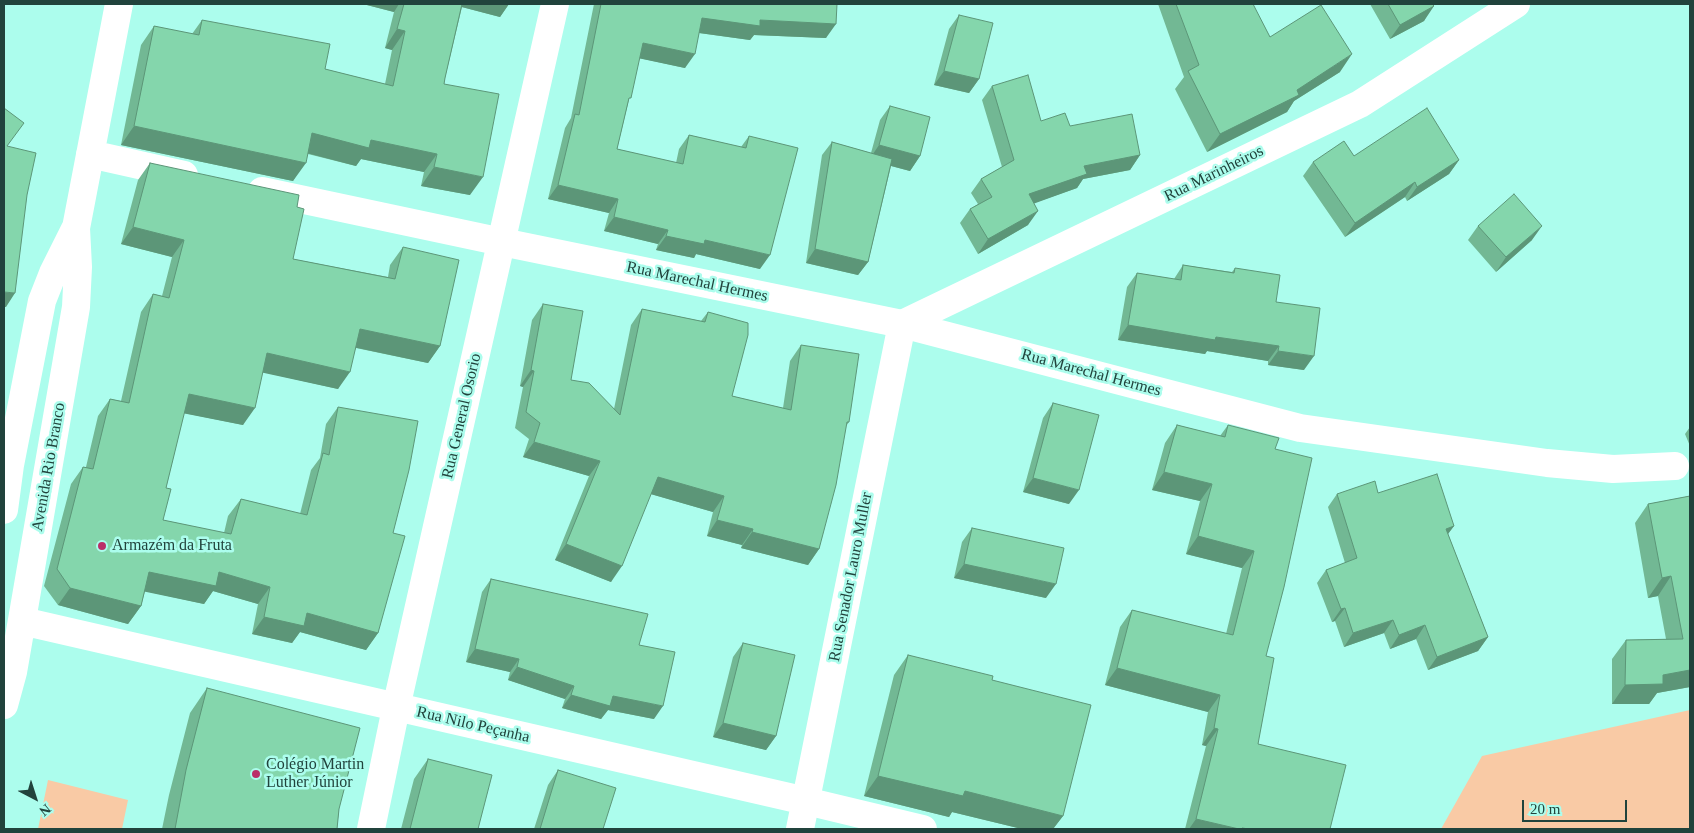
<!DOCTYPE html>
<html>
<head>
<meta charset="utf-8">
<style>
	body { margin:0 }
	#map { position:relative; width:1694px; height:833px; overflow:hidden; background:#acfded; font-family:"Times New Roman",serif }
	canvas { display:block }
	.frame { position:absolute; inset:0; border:5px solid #21433c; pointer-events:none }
	.north { position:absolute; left:10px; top:773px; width:50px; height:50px; -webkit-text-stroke:4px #acfded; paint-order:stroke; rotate:140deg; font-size:14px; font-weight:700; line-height:20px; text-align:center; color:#21433c }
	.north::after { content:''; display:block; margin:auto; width:18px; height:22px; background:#21433c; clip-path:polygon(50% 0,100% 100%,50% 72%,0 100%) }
	.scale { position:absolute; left:1522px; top:800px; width:105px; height:22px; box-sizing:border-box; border:2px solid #21433c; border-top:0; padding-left:6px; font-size:15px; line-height:18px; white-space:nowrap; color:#21433c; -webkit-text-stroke:4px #acfded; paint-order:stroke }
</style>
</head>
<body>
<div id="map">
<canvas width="1694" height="833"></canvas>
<div class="frame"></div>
<div class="north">N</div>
<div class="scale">20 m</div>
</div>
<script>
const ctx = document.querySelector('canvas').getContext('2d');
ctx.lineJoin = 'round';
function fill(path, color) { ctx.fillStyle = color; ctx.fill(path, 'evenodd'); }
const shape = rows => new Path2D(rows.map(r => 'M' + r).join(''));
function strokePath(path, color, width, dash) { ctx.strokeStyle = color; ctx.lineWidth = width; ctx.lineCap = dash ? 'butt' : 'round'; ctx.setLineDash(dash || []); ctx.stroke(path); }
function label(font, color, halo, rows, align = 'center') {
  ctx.font = font + ' "Times New Roman",serif'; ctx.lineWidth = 5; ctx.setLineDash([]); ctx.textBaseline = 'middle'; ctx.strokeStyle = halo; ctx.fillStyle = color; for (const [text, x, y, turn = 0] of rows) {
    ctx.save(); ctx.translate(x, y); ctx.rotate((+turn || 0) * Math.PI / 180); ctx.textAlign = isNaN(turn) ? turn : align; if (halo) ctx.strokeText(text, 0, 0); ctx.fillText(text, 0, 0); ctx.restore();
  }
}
const green = shape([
	[1690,710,1690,829,1441,829,1482,756],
	[48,780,128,800,122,829,38,829]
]);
const minor = shape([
	[902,324,1300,428,1547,463,1613,469,1675,466],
	[902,324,1360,104,1516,4],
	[806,801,923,829],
	[371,829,396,708,555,4]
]);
const tertiary = shape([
	[90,154,184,175],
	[262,191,502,242,902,324,800,829],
	[4,510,10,465,42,301,53,273,75,229],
	[22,621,806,801],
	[4,705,13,672,76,307,78,267,76,228,119,4]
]);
const wall = shape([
	[363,4,509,4,500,17,462,7,445,78,444,84,470,195,421,186,424,172,361,159,356,166,308,154,293,181,121,145,141,45,154,26,192,34,202,20,325,69,385,84,392,50,385,48,394,12],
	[594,4,837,4,826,38,754,35,750,40,699,33,685,68,639,58,617,149,676,163,679,149,689,135,741,147,749,136,760,269,696,254,694,258,656,250,658,244,604,231,609,213,548,199,565,128,571,118],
	[1158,4,1246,4,1270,37,1340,72,1294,101,1287,112,1207,152,1175,89,1184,77],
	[1370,4,1432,4,1424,21,1390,39],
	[959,15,979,79,969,93,934,85,949,29],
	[992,86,1041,121,1070,126,1140,155,1130,170,1083,179,1077,188,1034,203,1028,225,978,254,960,223,970,209,978,204,971,193,981,179,1002,167,982,100],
	[890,106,920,156,910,171,891,166,868,262,858,275,806,263,822,155,832,142,871,153,880,120],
	[1354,156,1459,160,1449,174,1407,201,1405,197,1345,237,1303,176,1313,162],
	[150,163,297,207,293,259,388,277,390,265,403,247,440,346,428,363,356,348,338,389,263,372,243,425,184,413,166,488,163,520,224,533,228,516,241,499,300,514,311,470,320,458,326,424,338,407,393,533,378,633,366,650,300,632,292,643,252,634,258,604,213,591,204,604,145,591,141,606,128,624,58,605,44,586,71,484,83,467,86,467,98,416,110,399,121,401,141,312,153,294,162,296,172,257,121,244,138,180],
	[1478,226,1532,240,1496,272,1468,240],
	[1183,265,1232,272,1235,268,1276,302,1304,370,1268,365,1268,361,1207,351,1205,354,1118,340,1127,287,1137,273,1174,279],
	[543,304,571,380,614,409,631,325,642,309,701,321,708,312,732,396,783,408,790,361,801,345,849,422,846,426,819,549,808,565,741,548,742,545,707,536,713,512,651,494,611,582,555,560,589,476,523,457,529,439,515,428,523,387,520,386,532,320],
	[1053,403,1069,504,1023,492,1043,418],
	[1177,425,1220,436,1228,425,1275,449,1266,656,1258,744,1330,829,1185,829,1206,746,1202,745,1208,712,1105,685,1120,627,1132,610,1226,634,1242,568,1186,554,1200,501,1152,490,1165,443],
	[1690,427,1690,446,1685,434],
	[1378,493,1454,526,1448,534,1488,637,1478,651,1428,670,1416,639,1390,649,1384,633,1344,647,1335,621,1332,622,1317,583,1326,570,1345,563,1328,507,1337,494],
	[1690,496,1690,687,1657,693,1649,704,1612,704,1612,659,1626,640,1666,639,1658,596,1648,598,1635,523,1648,504],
	[972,528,1046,598,954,578,962,542],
	[491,579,639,645,654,719,608,710,601,719,562,708,565,699,508,680,510,672,466,662,482,592],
	[743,643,776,736,766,750,713,737,733,657],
	[908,655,992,680,1063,816,1053,829,1022,829,952,812,949,817,864,796,894,675],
	[207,688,339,809,337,829,162,829,169,795,190,713],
	[428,759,478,829,401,829,414,779],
	[558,770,603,829,534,829,548,785]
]);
const shadedWall = shape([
	[363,4,399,4,394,12],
	[454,4,509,4,500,17,454,5],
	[1434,6,1424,21,1390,39,1400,25],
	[702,18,760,20,836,24,826,38,754,35,750,40,692,32],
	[397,29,405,31,392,50,385,48],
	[643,43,695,54,685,68,633,57],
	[1352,54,1340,72,1294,101,1287,112,1207,152,1220,134,1297,90],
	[944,71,979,79,969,93,934,85],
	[134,126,306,163,293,181,121,145],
	[312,133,371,140,437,154,424,172,361,159,356,166,299,151],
	[879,145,920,156,910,171,869,160],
	[1140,155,1130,170,1083,179,1077,188,1019,209,1029,194,1084,166],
	[1459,160,1449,174,1407,201,1417,187],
	[434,167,483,177,470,195,421,186],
	[1415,182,1405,197,1345,237,1355,223],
	[558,185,618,199,609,213,548,199],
	[1038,211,1028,225,978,254,988,239],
	[614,217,668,230,658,244,604,231],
	[1542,226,1532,240,1496,272,1506,257],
	[133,227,184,240,172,257,121,244],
	[666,236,705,240,770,255,760,269,696,254,694,258,656,250],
	[815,249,868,262,858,275,806,263],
	[4,292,15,293,6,307,4,307],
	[1128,325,1216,337,1279,346,1268,361,1207,351,1205,354,1118,340],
	[360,329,440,346,428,363,348,346],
	[1278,351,1314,356,1304,370,1268,365],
	[267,353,350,372,338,389,255,371],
	[531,370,534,371,523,387,520,386],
	[189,394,255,408,243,425,177,412],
	[534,442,600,461,589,476,523,457],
	[1164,472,1212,484,1200,501,1152,490],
	[658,477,724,496,713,512,647,493],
	[1033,478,1079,490,1069,504,1023,492],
	[717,520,753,529,742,545,707,536],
	[1454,526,1444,539,1446,529],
	[752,532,819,549,808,565,741,548],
	[1198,536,1254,551,1242,568,1186,554],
	[566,544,622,566,611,582,555,560],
	[964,564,1056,584,1046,598,954,578],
	[149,572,219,572,270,587,258,604,213,591,204,604,137,590],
	[1671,576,1658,596,1648,598,1662,578],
	[70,588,141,606,128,624,58,605],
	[1345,608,1335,621,1332,622,1341,609],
	[307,613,378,633,366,650,300,632,292,643,252,634,264,617],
	[1393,620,1384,633,1344,647,1353,633],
	[1425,625,1416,639,1390,649,1399,635],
	[1488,637,1478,651,1428,670,1437,657],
	[475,649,519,659,510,672,466,662],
	[517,667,574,686,565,699,508,680],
	[1117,668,1220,695,1208,712,1105,685],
	[1690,670,1690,687,1657,693,1649,704,1612,704,1625,685,1663,675],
	[571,695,613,696,663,706,654,719,608,710,601,719,562,708],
	[723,723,776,736,766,750,713,737],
	[1214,728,1218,729,1206,746,1202,745],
	[878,776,965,791,1063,816,1053,829,1022,829,952,812,949,817,864,796],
	[1196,819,1239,829,1189,829]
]);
const building = shape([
	[404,4,462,4,445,78,444,84,499,94,483,177,434,167,437,154,371,140,369,148,312,133,306,163,134,126,154,26,199,35,202,20,330,44,325,69,393,86,405,31,397,29,404,4],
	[601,4,837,4,836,24,760,20,760,26,702,18,695,54,643,43,631,98,629,98,617,149,683,164,689,135,746,148,749,136,798,148,770,255,705,240,704,244,666,236,668,230,614,217,618,199,558,185,575,114,579,115,601,4],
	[1176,4,1253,4,1270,37,1321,5,1352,54,1297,90,1299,95,1220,134,1188,71,1199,65,1176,4],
	[1388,4,1432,4,1434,6,1400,25,1388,4],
	[959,15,993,23,979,79,944,71,959,15],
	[1028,75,1041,121,1065,113,1070,126,1132,114,1140,155,1084,166,1087,174,1029,194,1038,211,988,239,970,209,992,197,981,179,1014,160,992,86,1028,75],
	[890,106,930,117,920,156,879,145,890,106],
	[4,108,24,123,7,146,36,153,27,195,15,293,4,292,4,108],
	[1427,108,1459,160,1417,187,1415,182,1355,223,1313,162,1344,141,1354,156,1427,108],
	[832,142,892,159,868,262,815,249,832,142],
	[150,163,299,195,297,207,304,209,293,259,395,279,403,247,459,260,440,346,360,329,350,372,267,353,255,408,189,394,166,488,171,489,163,520,231,534,241,499,307,515,323,453,329,455,338,407,418,421,409,470,393,533,405,536,378,633,307,613,304,626,264,617,270,587,219,572,216,586,149,572,141,606,70,588,57,569,83,467,93,469,110,399,129,403,153,294,169,298,184,240,133,227,150,163],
	[1514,194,1542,226,1506,257,1478,226,1514,194],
	[1183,265,1234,273,1235,268,1280,275,1276,302,1320,308,1314,356,1278,351,1279,346,1216,337,1215,340,1128,325,1137,273,1181,280,1183,265],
	[543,304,583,311,571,380,589,383,620,415,642,309,705,322,708,312,748,323,748,335,732,396,791,410,801,345,859,354,849,422,847,422,836,485,819,549,752,532,753,529,717,520,724,496,658,477,622,566,566,544,600,461,534,442,540,423,526,412,534,371,531,370,543,304],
	[1053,403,1099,415,1079,490,1033,478,1053,403],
	[1177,425,1225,437,1228,425,1279,438,1275,449,1312,458,1284,587,1266,656,1274,658,1258,744,1346,765,1330,829,1249,829,1242,828,1242,829,1239,829,1196,819,1218,729,1214,728,1220,695,1117,668,1132,610,1233,635,1254,551,1198,536,1212,484,1164,472,1177,425],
	[1437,474,1454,526,1446,529,1488,637,1437,657,1425,625,1399,635,1393,620,1353,633,1345,608,1341,609,1326,570,1357,558,1337,494,1375,481,1378,493,1437,474],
	[1690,496,1690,670,1663,675,1663,684,1625,685,1626,640,1683,639,1671,576,1662,578,1648,504,1690,496],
	[972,528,1064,548,1056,584,964,564,972,528],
	[491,579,648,614,639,645,675,652,663,706,613,696,610,706,571,695,574,686,517,667,519,659,475,649,491,579],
	[743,643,795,655,776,736,723,723,743,643],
	[908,655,993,676,992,680,1091,705,1063,816,965,791,963,796,878,776,908,655],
	[207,688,360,728,339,809,337,829,175,829,186,770,207,688],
	[428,759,492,775,478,829,410,829,428,759],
	[558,770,616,788,603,829,540,829,558,770]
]);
const markers = [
	[102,546,5,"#ba2f68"],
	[256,774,5,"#ba2f68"]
];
const streetNames = [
	["Rua Marinheiros",1214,174,-26],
	["Rua Marechal Hermes",697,282,12],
	["Rua Marechal Hermes",1091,373,15],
	["Rua General Osorio",462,416,-77],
	["Avenida Rio Branco",49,467,-80],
	["Rua Senador Lauro Muller",851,577,-79],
	["Rua Nilo Peçanha",473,725,13]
];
const poiNames = [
	["Armazém da Fruta",112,546],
	["Colégio Martin",266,765],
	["Luther Júnior",266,783]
];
fill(green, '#f9caa5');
strokePath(minor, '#fff', 28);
strokePath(tertiary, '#fff', 28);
fill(wall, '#72b894');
fill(shadedWall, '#5c9678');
fill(building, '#84d6ac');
strokePath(building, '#5c9678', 1);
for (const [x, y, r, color] of markers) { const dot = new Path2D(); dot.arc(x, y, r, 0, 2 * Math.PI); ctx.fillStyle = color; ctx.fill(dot); strokePath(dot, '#acfded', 2); }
label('16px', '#21433c', '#acfded', streetNames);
label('16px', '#21433c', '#acfded', poiNames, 'left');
</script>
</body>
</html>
